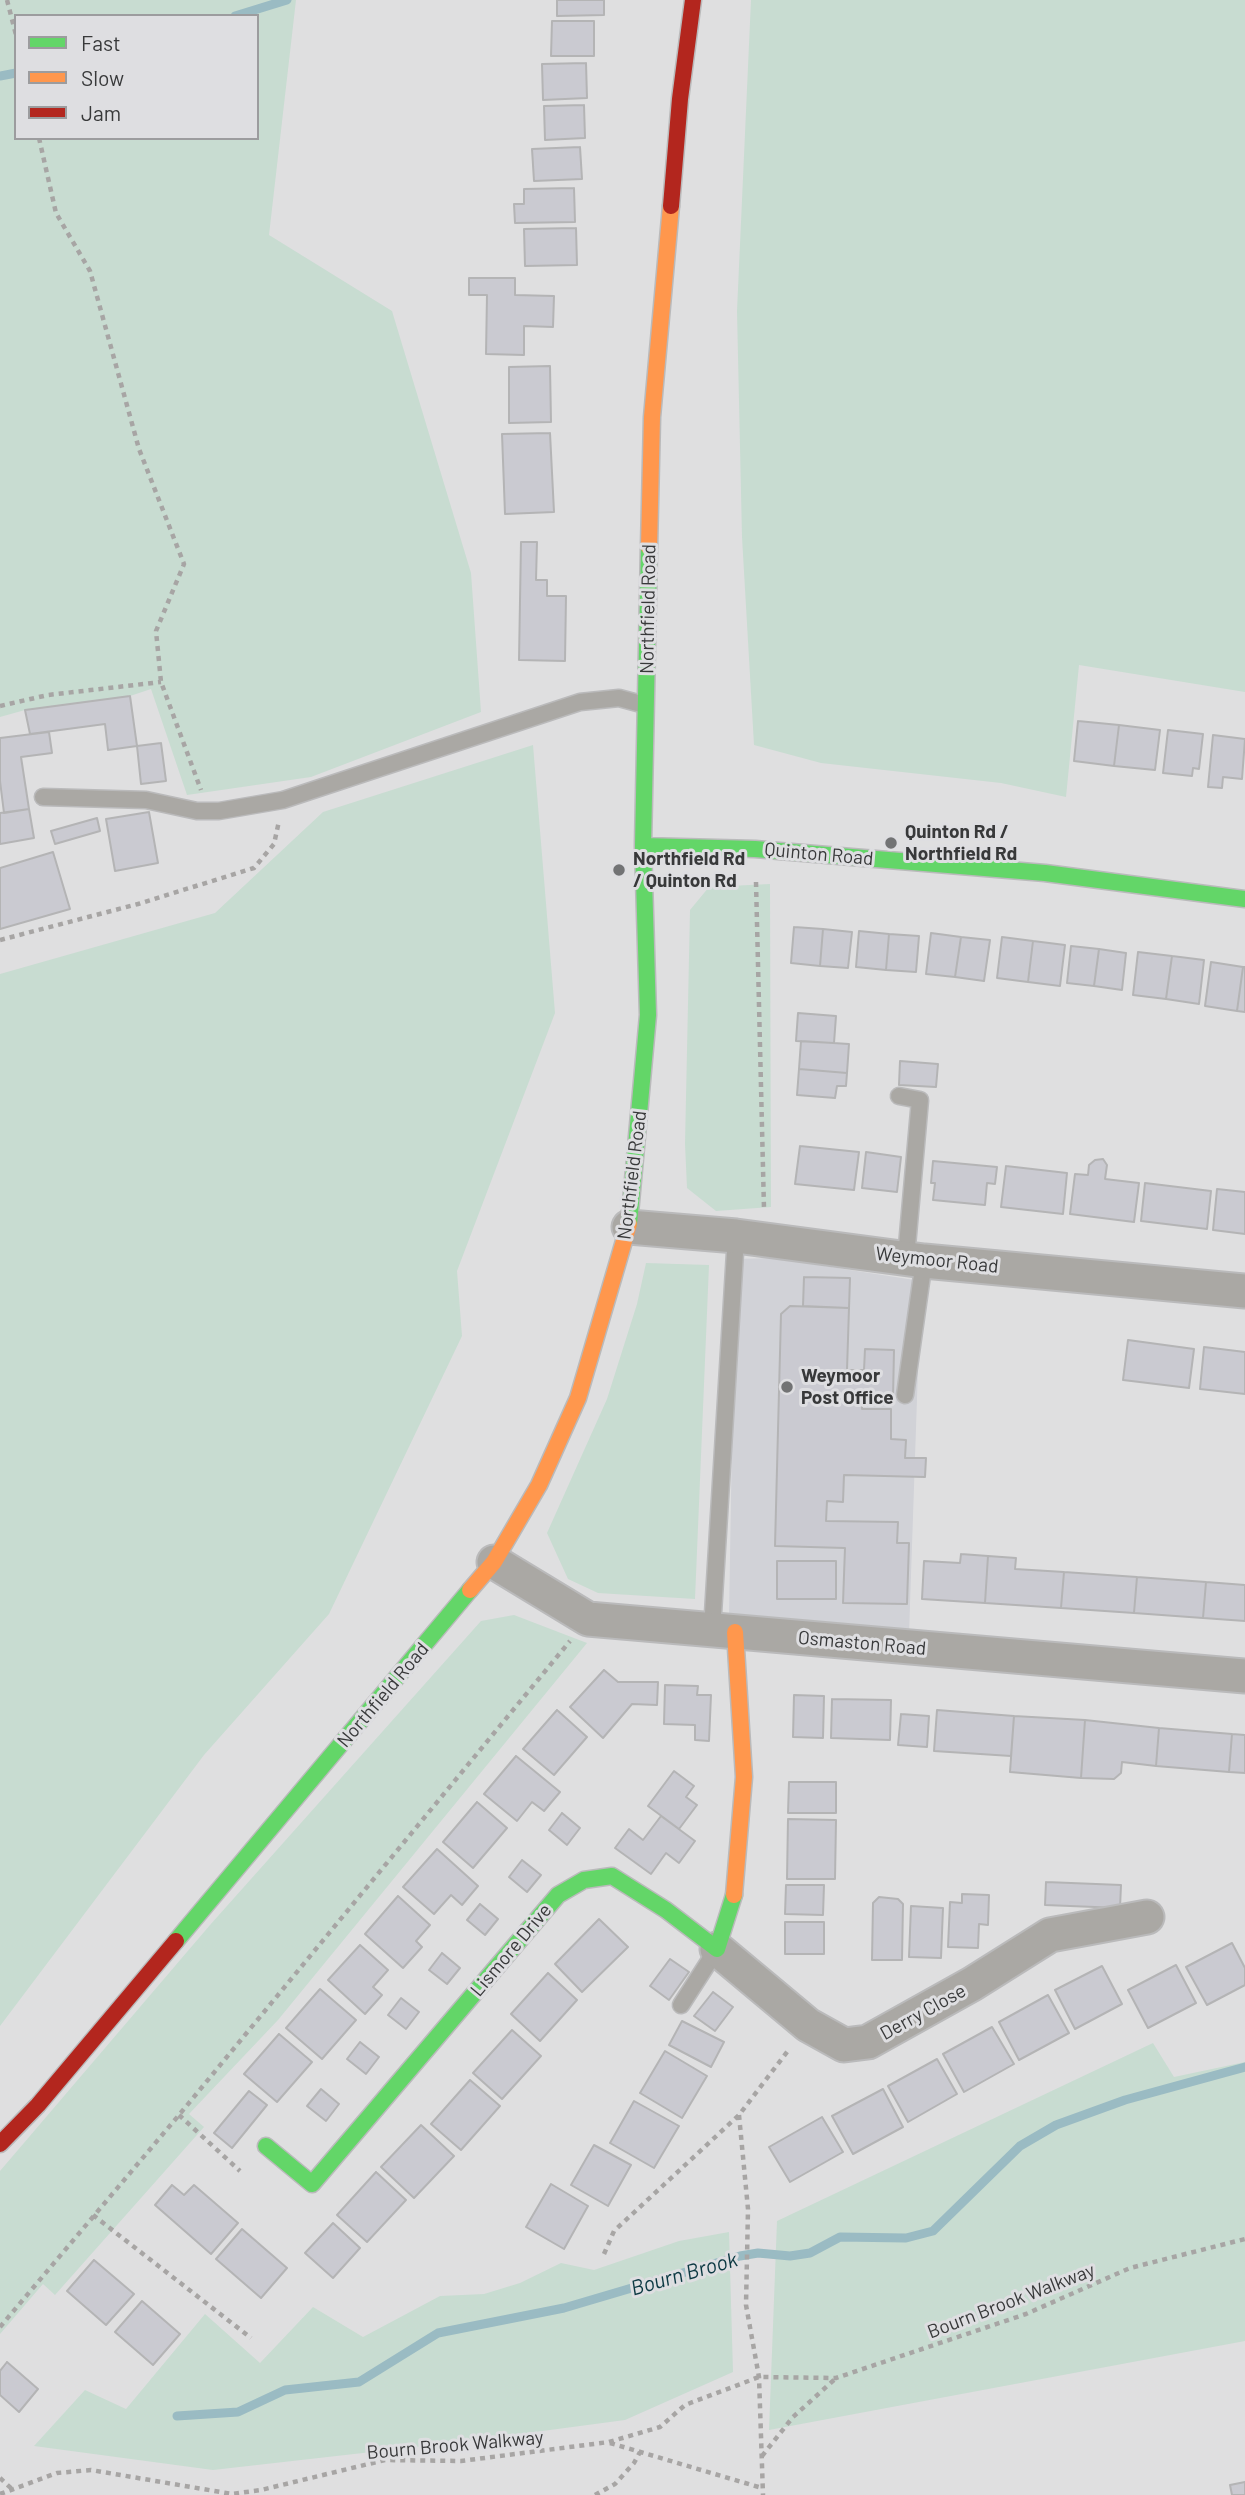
<!DOCTYPE html>
<html>
<head>
<meta charset="utf-8">
<style>
	body { margin:0 }
	#map { position:relative; width:1245px; height:2495px; overflow:hidden; background:#dfdfe0; font-family:Barlow,sans-serif }
	canvas { display:block }
	.legend { position:absolute; left:14px; top:14px; width:245px; height:126px; box-sizing:border-box; background:#dedee1; border:2px solid #9c9c9e; margin:0; padding:9px 12px; list-style:none; font-size:21px; color:#38393a }
	.legend li { display:flex; align-items:center; gap:14px; height:35px }
	.legend b { width:35px; border:2px solid #9c9c9e }
</style>
</head>
<body>
<div id="map">
<canvas width="1245" height="2495"></canvas>
<ul class="legend">
<li><b style="height:9px;background:#63d668"></b>Fast</li>
<li><b style="height:9px;background:#ff974d"></b>Slow</li>
<li><b style="height:9px;background:#b3261e"></b>Jam</li>
</ul>
</div>
<script>
const ctx = document.querySelector('canvas').getContext('2d');
ctx.lineJoin = 'round';
function fill(path, color) { ctx.fillStyle = color; ctx.fill(path, 'evenodd'); }
const shape = rows => new Path2D(rows.map(r => 'M' + r).join(''));
function strokePath(path, color, width, dash) { ctx.strokeStyle = color; ctx.lineWidth = width; ctx.lineCap = dash ? 'butt' : 'round'; ctx.setLineDash(dash || []); ctx.stroke(path); }
function label(font, color, halo, rows, align = 'center') {
  ctx.font = font + ' Barlow,sans-serif'; ctx.lineWidth = 6; ctx.setLineDash([]); ctx.textBaseline = 'middle'; ctx.strokeStyle = halo; ctx.fillStyle = color; for (const [text, x, y, turn = 0] of rows) {
    ctx.save(); ctx.translate(x, y); ctx.rotate((+turn || 0) * Math.PI / 180); ctx.textAlign = isNaN(turn) ? turn : align; if (halo) ctx.strokeText(text, 0, 0); ctx.fillText(text, 0, 0); ctx.restore();
  }
}
const built = shape([
	[773,1258,921,1281,909,1634,729,1618,735,1259]
]);
const green = shape([
	[0,0,296,0,269,235,392,311,471,573,481,712,311,777,187,795,151,689,130,696,25,710,0,717],
	[16,16,257,16,257,138,16,138],
	[751,0,1245,0,1245,692,1079,665,1066,797,1001,783,821,763,754,745,742,537,737,311],
	[533,745,555,1013,457,1271,462,1336,329,1614,204,1755,0,2026,0,974,215,913,323,812],
	[770,884,771,1207,716,1211,687,1188,685,1144,690,910,709,887],
	[646,1263,709,1265,695,1599,598,1593,568,1579,547,1533,607,1399,637,1304],
	[514,1615,587,1643,278,2020,189,2114,204,2127,55,2295,43,2284,0,2334,0,2171,210,1925,481,1621],
	[1153,2043,1174,2077,1245,2062,1245,2341,769,2430,777,2221],
	[729,2232,733,2372,625,2420,460,2442,213,2470,34,2446,85,2390,126,2409,205,2314,260,2363,313,2307,363,2337,440,2296,484,2294,520,2283,561,2263,594,2270,679,2241]
]);
const stream = shape([
	[235,16,287,0],
	[0,76,16,73],
	[177,2416,238,2412,285,2390,359,2382,438,2333,564,2308,740,2256,758,2253,790,2256,810,2253,840,2237,906,2238,933,2231,1020,2146,1056,2125,1125,2100,1245,2067]
]);
const building = shape([
	[557,0,604,0,604,15,557,16,557,0],
	[552,21,594,21,594,56,551,56,552,21],
	[586,63,587,98,543,100,542,64,586,63],
	[584,105,585,138,545,140,544,106,584,105],
	[580,147,582,179,534,181,532,149,580,147],
	[574,188,575,222,515,223,514,204,524,204,524,189,574,188],
	[576,228,577,265,525,266,524,229,576,228],
	[469,278,515,278,515,295,554,296,553,327,524,326,524,355,486,354,487,295,469,295,469,278],
	[550,366,551,422,509,423,509,367,550,366],
	[550,433,554,512,505,514,502,434,550,433],
	[521,542,537,542,536,580,547,580,547,596,566,596,565,661,519,660,521,542],
	[130,696,137,746,108,750,105,724,30,734,25,710,130,696],
	[1078,721,1119,725,1114,766,1074,761,1078,721],
	[1119,725,1160,730,1155,770,1114,766,1119,725],
	[1168,730,1203,734,1199,769,1193,768,1192,776,1163,773,1168,730],
	[49,732,52,753,21,757,29,809,4,813,0,781,0,738,49,732],
	[1213,735,1245,739,1242,779,1223,777,1222,788,1208,787,1213,735],
	[161,743,166,781,141,784,137,746,161,743],
	[29,809,34,838,0,844,0,813,29,809],
	[149,812,158,863,115,871,106,819,149,812],
	[97,818,100,831,55,844,51,831,97,818],
	[53,852,70,909,0,929,0,868,53,852],
	[794,927,823,929,820,966,791,963,794,927],
	[823,929,852,932,848,968,820,966,823,929],
	[859,931,889,934,886,970,856,967,859,931],
	[931,933,961,937,955,977,926,974,931,933],
	[889,934,919,936,916,972,886,970,889,934],
	[961,937,990,940,984,981,955,977,961,937],
	[1002,937,1033,941,1028,982,997,978,1002,937],
	[1033,941,1065,945,1060,986,1028,982,1033,941],
	[1071,946,1099,949,1094,986,1067,983,1071,946],
	[1099,949,1126,953,1122,990,1094,986,1099,949],
	[1138,952,1172,956,1166,999,1133,995,1138,952],
	[1172,956,1204,960,1199,1004,1166,999,1172,956],
	[1211,962,1243,967,1237,1011,1205,1006,1211,962],
	[1243,967,1245,967,1245,1012,1237,1011,1243,967],
	[798,1013,836,1016,834,1043,796,1041,798,1013],
	[801,1041,849,1044,847,1073,799,1069,801,1041],
	[900,1061,938,1064,936,1087,899,1085,900,1061],
	[799,1069,847,1073,846,1086,837,1086,835,1098,797,1095,799,1069],
	[800,1146,859,1152,854,1190,795,1184,800,1146],
	[866,1152,901,1157,897,1192,862,1188,866,1152],
	[1103,1159,1107,1165,1105,1179,1139,1183,1134,1222,1070,1214,1075,1174,1088,1175,1089,1165,1095,1160,1103,1159],
	[933,1161,997,1167,995,1184,987,1183,985,1205,933,1200,935,1183,931,1183,933,1161],
	[1006,1166,1067,1173,1063,1214,1001,1207,1006,1166],
	[1145,1183,1211,1191,1207,1229,1141,1221,1145,1183],
	[1217,1189,1245,1192,1245,1234,1213,1230,1217,1189],
	[804,1277,850,1278,849,1308,803,1306,804,1277],
	[790,1306,849,1308,847,1370,864,1370,865,1349,894,1350,893,1398,862,1397,862,1409,891,1409,891,1439,906,1440,905,1458,926,1458,925,1477,844,1475,843,1502,827,1501,826,1521,898,1522,897,1543,909,1543,907,1604,843,1603,845,1548,775,1546,781,1314,790,1306],
	[1128,1340,1194,1349,1189,1388,1123,1380,1128,1340],
	[1204,1347,1245,1352,1245,1394,1200,1389,1204,1347],
	[961,1554,988,1556,985,1603,922,1599,924,1561,960,1563,961,1554],
	[988,1556,1016,1558,1015,1569,1064,1572,1061,1608,985,1603,988,1556],
	[777,1561,836,1561,836,1599,777,1599,777,1561],
	[1064,1572,1137,1577,1134,1613,1061,1608,1064,1572],
	[1137,1577,1206,1582,1203,1618,1134,1613,1137,1577],
	[1206,1582,1245,1585,1245,1621,1203,1618,1206,1582],
	[604,1670,618,1682,658,1682,657,1705,632,1704,603,1738,570,1707,604,1670],
	[665,1685,698,1686,697,1695,711,1695,709,1741,695,1740,695,1725,664,1724,665,1685],
	[794,1695,824,1696,823,1738,793,1737,794,1695],
	[832,1699,891,1700,890,1740,831,1738,832,1699],
	[557,1710,587,1737,554,1775,523,1749,557,1710],
	[937,1710,1014,1716,1011,1756,934,1751,937,1710],
	[901,1714,929,1716,927,1747,898,1745,901,1714],
	[1014,1716,1085,1720,1081,1778,1010,1772,1014,1716],
	[1085,1720,1159,1728,1156,1766,1122,1762,1121,1773,1114,1779,1081,1778,1085,1720],
	[1159,1728,1232,1734,1229,1772,1156,1766,1159,1728],
	[1232,1734,1245,1735,1245,1773,1229,1772,1232,1734],
	[516,1756,560,1792,544,1811,532,1802,517,1821,484,1794,516,1756],
	[674,1771,694,1786,686,1797,697,1805,679,1829,648,1806,674,1771],
	[789,1782,836,1782,836,1813,788,1813,789,1782],
	[477,1802,507,1828,473,1868,443,1842,477,1802],
	[562,1813,580,1828,567,1845,549,1830,562,1813],
	[661,1816,695,1841,679,1863,666,1853,651,1874,615,1848,629,1829,643,1840,661,1816],
	[788,1819,836,1820,835,1879,787,1879,788,1819],
	[437,1849,478,1886,462,1905,451,1895,434,1914,403,1887,437,1849],
	[522,1860,541,1875,527,1892,509,1877,522,1860],
	[1046,1882,1121,1885,1120,1908,1045,1905,1046,1882],
	[786,1885,824,1885,823,1915,785,1914,786,1885],
	[962,1894,989,1895,988,1925,979,1924,978,1948,948,1947,950,1902,962,1903,962,1894],
	[398,1896,430,1925,416,1941,422,1947,403,1968,365,1934,398,1896],
	[879,1897,898,1899,903,1904,902,1960,872,1960,873,1903,879,1897],
	[480,1904,498,1919,485,1935,467,1920,480,1904],
	[911,1906,943,1908,941,1958,909,1957,911,1906],
	[599,1919,628,1947,582,1992,555,1964,599,1919],
	[785,1922,824,1922,824,1954,785,1954,785,1922],
	[1232,1943,1245,1968,1245,1985,1207,2005,1186,1967,1232,1943],
	[360,1945,388,1970,373,1987,382,1995,365,2014,328,1980,360,1945],
	[442,1953,460,1968,447,1984,429,1970,442,1953],
	[670,1959,689,1972,669,2000,650,1986,670,1959],
	[1176,1965,1196,2003,1148,2028,1128,1990,1176,1965],
	[1102,1966,1122,2004,1075,2029,1055,1990,1102,1966],
	[548,1973,577,2000,540,2041,511,2014,548,1973],
	[320,1989,356,2020,322,2059,286,2028,320,1989],
	[713,1992,733,2007,715,2031,694,2016,713,1992],
	[1048,1995,1069,2033,1019,2060,999,2022,1048,1995],
	[401,1998,419,2012,406,2029,388,2015,401,1998],
	[682,2021,724,2042,711,2067,669,2045,682,2021],
	[992,2027,1014,2064,964,2092,943,2054,992,2027],
	[512,2030,541,2056,502,2099,473,2073,512,2030],
	[279,2034,312,2062,277,2102,244,2074,279,2034],
	[360,2042,379,2057,366,2074,347,2059,360,2042],
	[665,2051,707,2076,682,2118,640,2093,665,2051],
	[937,2059,957,2094,908,2122,888,2086,937,2059],
	[470,2080,500,2106,461,2150,431,2124,470,2080],
	[321,2089,339,2104,326,2121,307,2106,321,2089],
	[883,2089,903,2127,853,2154,832,2116,883,2089],
	[249,2091,267,2105,232,2148,214,2133,249,2091],
	[634,2101,679,2126,654,2168,610,2143,634,2101],
	[822,2117,843,2152,790,2182,769,2147,822,2117],
	[421,2125,454,2156,414,2198,381,2167,421,2125],
	[594,2145,631,2165,608,2206,571,2185,594,2145],
	[376,2172,406,2200,367,2242,337,2215,376,2172],
	[551,2184,588,2206,564,2249,526,2227,551,2184],
	[172,2185,184,2195,194,2185,238,2223,211,2254,155,2205,172,2185],
	[333,2223,360,2248,333,2278,305,2253,333,2223],
	[242,2229,287,2268,261,2298,216,2259,242,2229],
	[94,2260,134,2294,106,2325,67,2291,94,2260],
	[142,2301,180,2334,153,2365,115,2332,142,2301],
	[7,2362,38,2389,19,2412,0,2395,0,2371,7,2362],
	[1245,2482,1245,2495,1232,2495,1230,2485,1245,2482]
]);
const path = shape([
	[7,0,16,35],
	[39,138,56,213,90,271,139,449,184,564,156,631,161,682,201,790],
	[0,706,48,695,161,682],
	[756,882,764,1209],
	[0,940,138,904,254,868,274,844,279,821],
	[179,2115,240,2171],
	[739,2115,748,2209,746,2305,759,2377,763,2495],
	[93,2215,251,2338],
	[604,2254,614,2231,739,2115,790,2048],
	[0,2327,179,2115,570,1641],
	[610,2443,762,2488],
	[762,2456,793,2417,835,2379],
	[0,2478,13,2490],
	[0,2494,57,2473,91,2470,232,2494,261,2490,385,2460,461,2461,609,2442,660,2427,685,2405,759,2377,836,2378,1026,2314,1130,2268,1245,2239],
	[595,2495,615,2484,634,2463,640,2452]
]);
const lane = shape([
	[43,797,146,800,197,811,219,811,283,800,580,702,619,698,645,705],
	[899,1096,920,1100,906,1257],
	[905,1395,924,1261],
	[712,1630,736,1236],
	[681,2005,717,1949]
]);
const street = shape([
	[629,1227,736,1236,924,1261,1245,1291],
	[494,1562,588,1619,1245,1676],
	[717,1949,808,2025,844,2045,868,2042,972,1984,1050,1935,1147,1917]
]);
const fast = shape([
	[643,846,755,849,1045,873,1245,899],
	[629,1224,648,1015,643,846,649,547],
	[176,1941,470,1590],
	[266,2146,312,2184,558,1895,584,1880,612,1876,666,1910,717,1949,734,1895]
]);
const slow = shape([
	[649,547,652,417,671,206],
	[470,1590,494,1562,539,1485,578,1398,629,1224],
	[734,1895,744,1777,735,1632]
]);
const jam = shape([
	[671,206,680,99,693,0],
	[0,2144,38,2105,176,1941]
]);
const markers = [
	[891,843,7,"#727374"],
	[619,870,7,"#727374"],
	[787,1387,7,"#727374"]
];
const streetNames = [
	["Northfield Road",648,609,-89],
	["Quinton Road",819,854,5],
	["Northfield Road",632,1175,-83],
	["Weymoor Road",937,1260,6],
	["Osmaston Road",862,1643,5],
	["Northfield Road",383,1695,-50],
	["Lismore Drive",511,1950,-50],
	["Derry Close",923,2012,-29],
	["Bourn Brook Walkway",1011,2301,-21],
	["Bourn Brook Walkway",455,2445,-5]
];
const poiNames = [
	["Quinton Rd /",905,832],
	["Northfield Rd",905,854],
	["Northfield Rd",633,859],
	["/ Quinton Rd",633,881],
	["Weymoor",801,1376],
	["Post Office",801,1398]
];
const waterNames = [
	["Bourn Brook",684,2274,-16]
];
fill(built, '#d1d2d7');
fill(green, '#c8dcd1');
strokePath(stream, '#9abbc3', 9);
fill(building, '#cacad1');
strokePath(building, '#b4b4b5', 2);
strokePath(lane, '#bababb', 19);
strokePath(street, '#bababb', 37);
strokePath(fast, '#bababb', 19);
strokePath(slow, '#bababb', 19);
strokePath(jam, '#bababb', 19);
strokePath(path, '#a7a5a4', 4.5, [5, 5]);
strokePath(lane, '#aaa8a4', 16);
strokePath(street, '#aaa8a4', 33);
strokePath(fast, '#63d668', 16);
strokePath(slow, '#ff974d', 16);
strokePath(jam, '#b3261e', 16);
for (const [x, y, r, color] of markers) { const dot = new Path2D(); dot.arc(x, y, r, 0, 2 * Math.PI); ctx.fillStyle = color; ctx.fill(dot); strokePath(dot, '#dedee1', 2.5); }
label('19px', '#38393a', '#dedee1', streetNames);
label('bold 19px', '#38393a', '#dedee1', poiNames, 'left');
label('italic 21px', '#0b3842', '#dedee1', waterNames);
</script>
</body>
</html>
